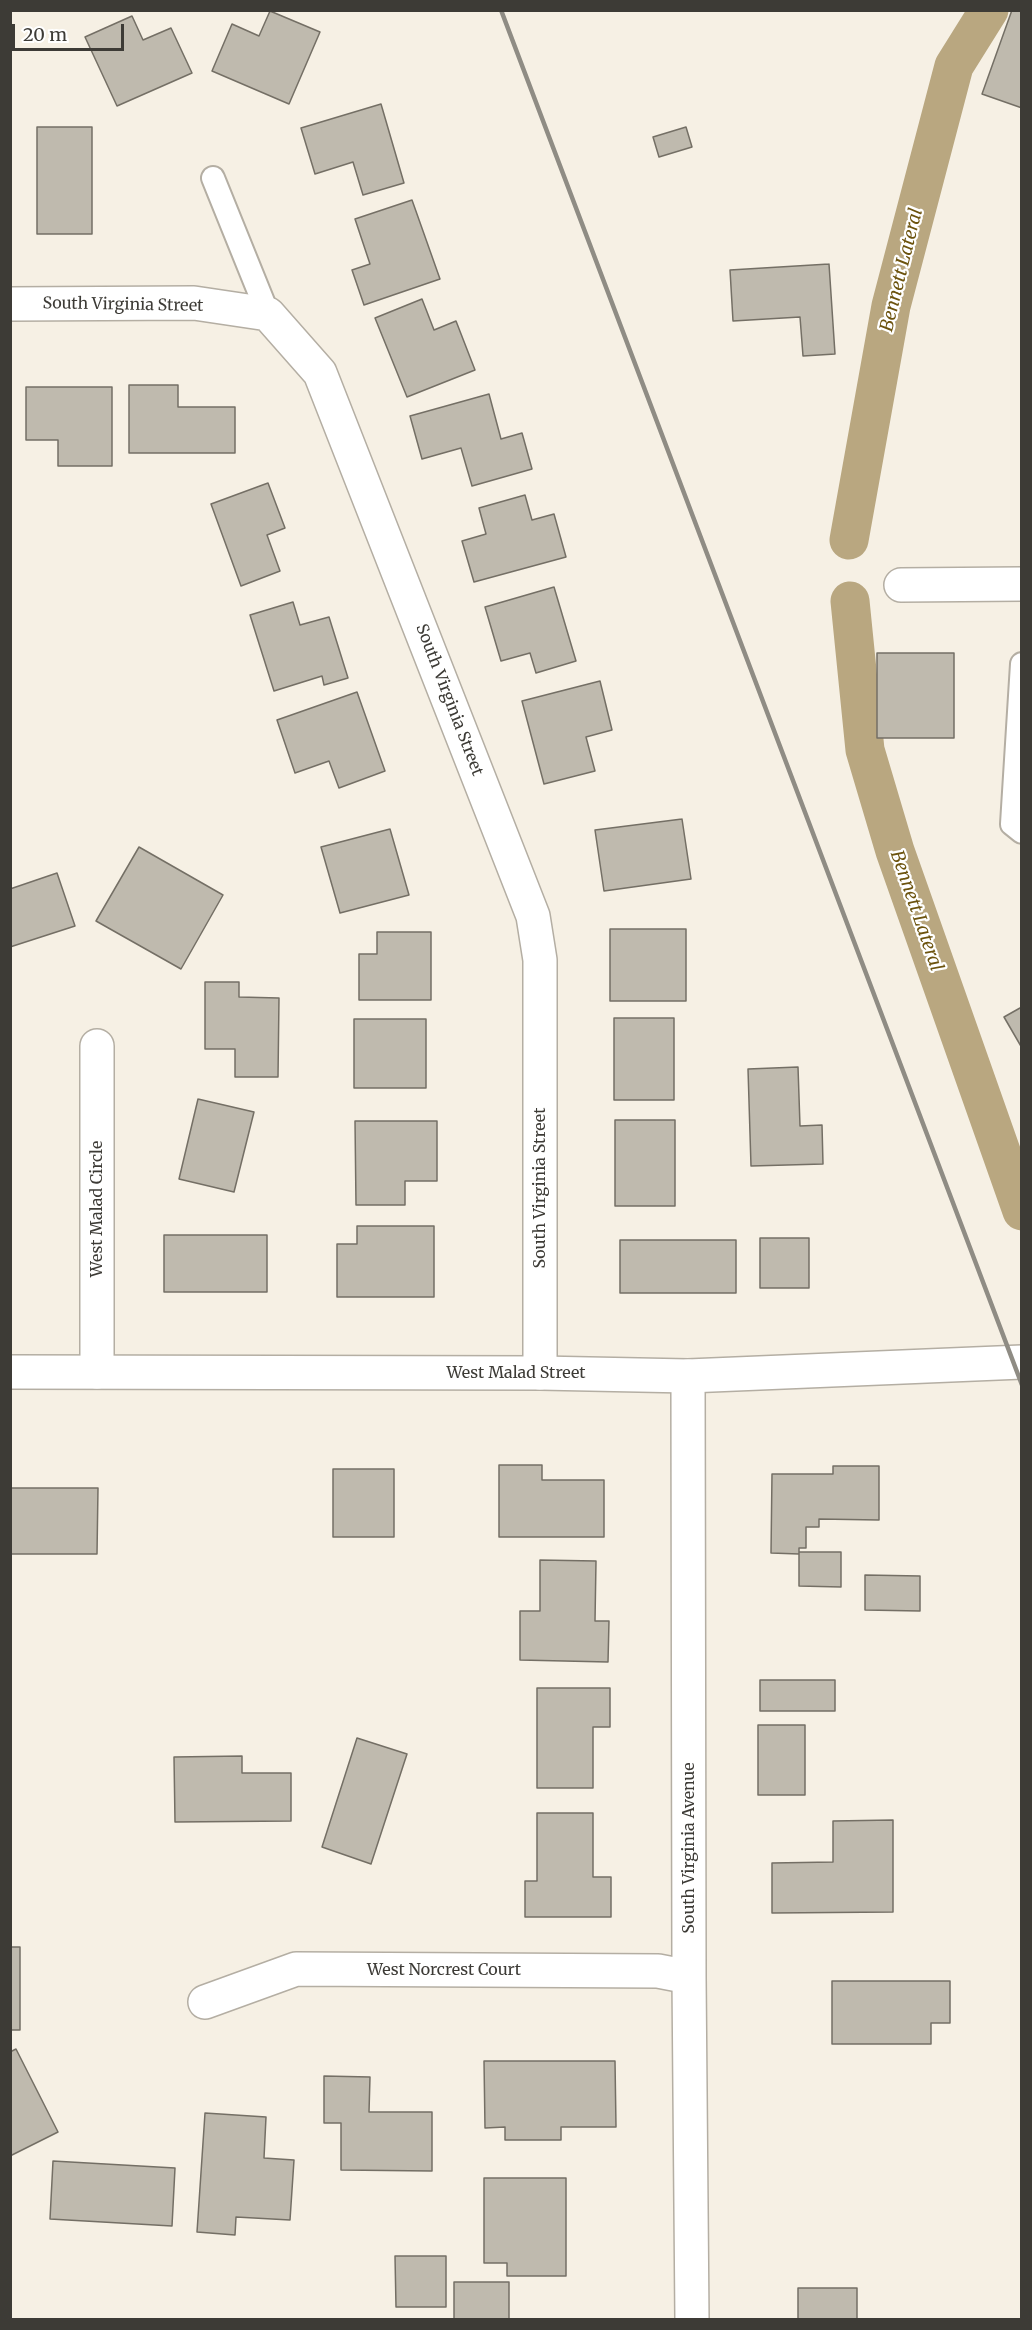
<!DOCTYPE html>
<html>
<head>
<meta charset="utf-8">
<style>
	body { margin:0 }
	#map { position:relative; width:1032px; height:2330px; overflow:hidden; background:#f6f0e4; font-family:Merriweather,serif }
	canvas { display:block }
	.frame { position:absolute; inset:0; border:12px solid #3d3b36; pointer-events:none }
	.scale { position:absolute; left:12px; top:24px; width:112px; height:27px; box-sizing:border-box; border:3px solid #3d3b36; border-top:0; padding-left:8px; font-size:18px; line-height:21px; white-space:nowrap; color:#3d3b36; -webkit-text-stroke:4px #fff; paint-order:stroke }
</style>
</head>
<body>
<div id="map">
<canvas width="1032" height="2330"></canvas>
<div class="frame"></div>
<div class="scale">20 m</div>
</div>
<script>
const ctx = document.querySelector('canvas').getContext('2d');
ctx.lineJoin = 'round';
const shape = rows => new Path2D(rows.map(r => 'M' + r).join(''));
function strokePath(path, color, width, dash) { ctx.strokeStyle = color; ctx.lineWidth = width; ctx.lineCap = dash ? 'butt' : 'round'; ctx.setLineDash(dash || []); ctx.stroke(path); }
function fill(path, color) { ctx.fillStyle = color; ctx.fill(path, 'evenodd'); }
function label(font, color, halo, rows, align = 'center') {
  ctx.font = font + ' Merriweather,serif'; ctx.lineWidth = 4.5; ctx.setLineDash([]); ctx.textBaseline = 'middle'; ctx.strokeStyle = halo; ctx.fillStyle = color; for (const [text, x, y, turn = 0] of rows) {
    ctx.save(); ctx.translate(x, y); ctx.rotate((+turn || 0) * Math.PI / 180); ctx.textAlign = isNaN(turn) ? turn : align; if (halo) ctx.strokeText(text, 0, 0); ctx.fillText(text, 0, 0); ctx.restore();
  }
}
const canal = shape([
	[849,540,891,306,954,66,989,10],
	[850,601,865,750,895,851,1022,1211]
]);
const building = shape([
	[1012,10,1022,10,1022,108,982,94,1012,10],
	[270,11,320,32,289,104,212,71,232,24,259,36,270,11],
	[132,16,143,40,171,28,192,73,117,106,85,37,132,16],
	[381,104,404,183,363,195,353,162,315,174,301,128,381,104],
	[37,127,92,127,92,234,37,234,37,127],
	[686,127,692,147,659,157,653,137,686,127],
	[412,200,440,279,364,305,352,270,370,264,355,219,412,200],
	[829,264,835,354,803,356,800,317,733,321,730,270,829,264],
	[422,299,434,330,456,321,475,370,407,397,375,318,422,299],
	[129,385,178,385,178,407,235,407,235,453,129,453,129,385],
	[26,387,112,387,112,466,58,466,58,440,26,440,26,387],
	[489,394,501,439,522,433,532,469,472,486,461,448,422,459,410,416,489,394],
	[268,483,285,528,267,535,280,571,241,586,211,504,268,483],
	[525,495,532,520,554,514,566,557,474,582,462,541,486,534,479,508,525,495],
	[554,587,576,661,536,673,530,653,501,661,485,607,554,587],
	[293,602,300,625,329,617,348,678,324,685,322,676,274,691,250,615,293,602],
	[877,653,954,653,954,738,877,738,877,653],
	[600,681,612,730,586,737,595,771,544,784,522,701,600,681],
	[357,692,385,771,339,788,329,761,295,773,277,720,357,692],
	[682,819,691,879,604,891,595,830,682,819],
	[390,829,409,895,340,913,321,847,390,829],
	[139,847,223,895,181,969,96,921,139,847],
	[57,873,75,926,10,947,10,889,57,873],
	[610,929,686,929,686,1001,610,1001,610,929],
	[377,932,431,932,431,1000,359,1000,359,954,377,954,377,932],
	[205,982,239,982,239,997,279,998,278,1077,235,1077,235,1049,205,1049,205,982],
	[1020,1008,1022,1010,1022,1048,1004,1017,1020,1008],
	[614,1018,674,1018,674,1100,614,1100,614,1018],
	[354,1019,426,1019,426,1088,354,1088,354,1019],
	[798,1067,800,1126,822,1125,823,1164,751,1166,748,1069,798,1067],
	[198,1099,254,1112,234,1192,179,1179,198,1099],
	[615,1120,675,1120,675,1206,615,1206,615,1120],
	[355,1121,437,1121,437,1181,405,1181,405,1205,356,1205,355,1121],
	[357,1226,434,1226,434,1297,337,1297,337,1244,357,1244,357,1226],
	[164,1235,267,1235,267,1292,164,1292,164,1235],
	[760,1238,809,1238,809,1288,760,1288,760,1238],
	[620,1240,736,1240,736,1293,620,1293,620,1240],
	[499,1465,542,1465,542,1480,604,1480,604,1537,499,1537,499,1465],
	[833,1466,879,1466,879,1520,819,1519,819,1527,806,1527,806,1548,799,1548,799,1554,771,1553,772,1474,833,1474,833,1466],
	[333,1469,394,1469,394,1537,333,1537,333,1469],
	[10,1488,98,1488,97,1554,10,1554,10,1488],
	[799,1552,841,1552,841,1587,799,1586,799,1552],
	[540,1560,596,1561,595,1621,609,1621,608,1662,520,1660,520,1611,540,1611,540,1560],
	[865,1575,920,1576,920,1611,865,1610,865,1575],
	[760,1680,835,1680,835,1711,760,1711,760,1680],
	[537,1688,610,1688,610,1727,593,1727,593,1788,537,1788,537,1688],
	[758,1725,805,1725,805,1795,758,1795,758,1725],
	[357,1738,407,1754,371,1864,322,1847,357,1738],
	[242,1756,242,1773,291,1773,291,1821,175,1822,174,1757,242,1756],
	[537,1813,593,1813,593,1877,611,1877,611,1917,525,1917,525,1881,537,1881,537,1813],
	[893,1820,893,1912,772,1913,772,1863,833,1862,833,1821,893,1820],
	[10,1947,20,1947,20,2030,10,2030,10,1947],
	[832,1981,950,1981,950,2023,931,2023,931,2044,832,2044,832,1981],
	[16,2049,58,2132,10,2156,10,2052,16,2049],
	[484,2061,615,2061,616,2127,561,2127,561,2140,505,2140,505,2127,485,2128,484,2061],
	[324,2076,370,2077,369,2112,432,2112,432,2171,341,2170,341,2123,324,2123,324,2076],
	[205,2113,266,2117,264,2158,294,2160,290,2220,236,2217,235,2235,197,2232,205,2113],
	[53,2161,175,2168,172,2226,50,2219,53,2161],
	[484,2178,566,2178,566,2276,507,2276,507,2263,484,2263,484,2178],
	[395,2256,446,2256,446,2307,396,2307,395,2256],
	[454,2282,509,2282,509,2320,454,2320,454,2282],
	[798,2288,857,2288,857,2320,798,2320,798,2288]
]);
const service = shape([
	[213,178,268,314],
	[1022,664,1012,824,1022,832]
]);
const minor = shape([
	[10,304,194,303,268,314,320,373,533,916,540,960,540,1373],
	[901,585,1022,584],
	[97,1046,97,1372],
	[688,1376,689,1977,692,2320],
	[205,2002,296,1969,658,1971,689,1977]
]);
const tertiary = shape([
	[10,1372,540,1373,688,1376,1022,1362]
]);
const rail = shape([
	[501,10,1022,1385]
]);
const streetNames = [
	["South Virginia Street",123,305,1],
	["South Virginia Street",449,700,69],
	["South Virginia Street",540,1188,-90],
	["West Malad Circle",97,1209,-90],
	["West Malad Street",516,1373],
	["South Virginia Avenue",689,1848,-90],
	["West Norcrest Court",444,1970]
];
const waterNames = [
	["Bennett Lateral",902,270,-76],
	["Bennett Lateral",916,911,71]
];
strokePath(canal, '#b9a780', 39);
fill(building, '#bfbaae');
strokePath(building, '#746f65', 1.5);
strokePath(service, '#b4aea3', 26);
strokePath(minor, '#b4aea3', 36);
strokePath(tertiary, '#b4aea3', 36);
strokePath(service, '#fff', 22);
strokePath(minor, '#fff', 33);
strokePath(tertiary, '#fff', 33);
strokePath(rail, '#8f8c84', 4.5);
label('16px', '#3d3b36', '#fff', streetNames);
label('italic 18px', '#6c530e', '#fff', waterNames);
</script>
</body>
</html>
